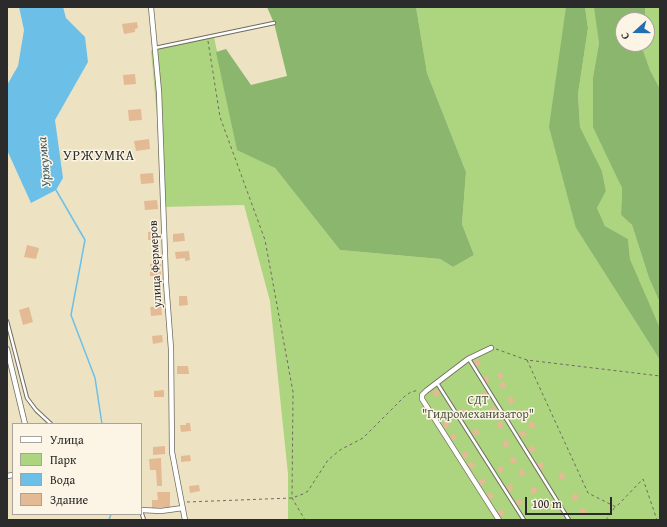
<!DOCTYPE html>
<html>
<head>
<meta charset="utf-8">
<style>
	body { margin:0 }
	#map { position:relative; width:667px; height:527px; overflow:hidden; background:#ede3c3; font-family:"Gentium Book Plus",serif }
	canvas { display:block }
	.frame { position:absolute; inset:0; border:8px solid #2b2b2b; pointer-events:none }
	.legend { position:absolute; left:12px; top:423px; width:130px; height:92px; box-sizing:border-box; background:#fcf5e5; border:1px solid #a8a49b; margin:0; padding:5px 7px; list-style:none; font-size:12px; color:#2b2b2b }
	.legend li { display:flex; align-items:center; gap:8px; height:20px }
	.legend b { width:20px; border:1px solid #a8a49b }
	.north { position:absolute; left:615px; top:12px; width:40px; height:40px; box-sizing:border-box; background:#fcf5e5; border:1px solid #a8a49b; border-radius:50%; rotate:249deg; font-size:11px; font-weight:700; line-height:16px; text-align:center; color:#2b2b2b }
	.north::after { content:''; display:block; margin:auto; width:14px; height:18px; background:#1f6fb2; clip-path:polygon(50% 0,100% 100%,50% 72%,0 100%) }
	.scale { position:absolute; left:525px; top:497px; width:87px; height:18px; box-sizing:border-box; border:2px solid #2b2b2b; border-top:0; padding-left:5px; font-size:12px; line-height:14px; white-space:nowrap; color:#2b2b2b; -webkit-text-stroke:3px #fcf5e5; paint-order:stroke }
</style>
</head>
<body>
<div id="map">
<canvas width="667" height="527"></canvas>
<div class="frame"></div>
<ul class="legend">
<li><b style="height:5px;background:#fff"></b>Улица</li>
<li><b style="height:11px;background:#add47e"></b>Парк</li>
<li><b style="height:11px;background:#6cc0e8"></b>Вода</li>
<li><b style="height:11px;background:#e3ba93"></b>Здание</li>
</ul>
<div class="north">С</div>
<div class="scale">100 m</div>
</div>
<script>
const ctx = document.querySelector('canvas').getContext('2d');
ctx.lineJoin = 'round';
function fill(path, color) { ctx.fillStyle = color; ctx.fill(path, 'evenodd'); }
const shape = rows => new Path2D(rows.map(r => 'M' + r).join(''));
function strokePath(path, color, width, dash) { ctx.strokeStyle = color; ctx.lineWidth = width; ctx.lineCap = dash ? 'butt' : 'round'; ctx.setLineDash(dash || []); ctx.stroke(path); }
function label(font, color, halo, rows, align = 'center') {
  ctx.font = font + ' "Gentium Book Plus",serif'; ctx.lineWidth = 3; ctx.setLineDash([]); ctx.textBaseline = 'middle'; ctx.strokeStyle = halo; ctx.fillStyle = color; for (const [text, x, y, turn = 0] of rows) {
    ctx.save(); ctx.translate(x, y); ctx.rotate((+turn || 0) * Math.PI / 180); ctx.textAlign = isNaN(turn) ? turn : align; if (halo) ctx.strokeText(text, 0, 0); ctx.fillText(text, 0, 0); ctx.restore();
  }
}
const green = shape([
	[416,7,566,7,576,228,660,360,660,520,288,520,288,474,270,301,244,205,161,207,157,116,151,50,214,37,237,149,275,168,340,250,440,259,453,267,474,255,462,224,466,172,427,73],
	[585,7,594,7,596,14,599,43,593,77,609,158,622,188,621,215,632,225,649,278,660,303,660,328,630,259,628,239,605,226,597,208,606,191,602,171,580,127,578,94,588,28],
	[645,7,660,7,660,89,650,70,643,50,643,44,647,44,647,20,645,20]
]);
const forest = shape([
	[267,7,416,7,427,73,466,172,462,224,474,255,453,267,440,259,340,250,275,168,237,150,216,52,226,49,251,85,287,76,274,23],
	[566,7,585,7,588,28,578,94,580,127,602,171,606,191,597,208,605,226,628,239,630,259,660,328,660,360,576,228,549,127],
	[594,7,645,7,645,20,623,20,623,44,643,44,643,50,650,70,660,89,660,303,649,278,632,225,621,215,622,188,593,127,593,77,599,43]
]);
const water = shape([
	[19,7,63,7,66,18,85,37,88,62,55,120,63,178,56,190,31,203,7,150,7,85,18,66,24,30]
]);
const stream = shape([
	[56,190,85,240,71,315,95,378,102,424],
	[109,520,111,514]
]);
const building = shape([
	[137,22,138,28,135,29,135,32,124,34,122,24],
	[135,74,136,84,124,85,123,75],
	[141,109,142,120,129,121,128,110],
	[149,139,150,149,136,151,134,141],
	[153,173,154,183,141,184,140,174],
	[157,200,158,209,145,210,144,201],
	[158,231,159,239,148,240,148,232],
	[184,233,185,241,173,242,173,234],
	[27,245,39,248,36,259,24,257],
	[189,251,190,260,185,261,185,258,176,259,175,252],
	[150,264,161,264,161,276,150,276],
	[179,296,187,296,188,305,179,306],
	[161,306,162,315,151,316,150,307],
	[29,307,33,322,23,325,19,310],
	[162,335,163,342,153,344,152,336],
	[478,359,481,364,476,367,473,362],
	[177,366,188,366,189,374,177,374],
	[501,372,504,377,500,380,497,375],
	[487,376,490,381,486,384,482,379],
	[503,381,507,386,502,389,499,384],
	[437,389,440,394,436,397,432,392],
	[164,390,164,397,154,397,154,391],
	[485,391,488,396,483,399,480,394],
	[512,396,515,401,511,404,507,399],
	[494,406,497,411,493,414,489,409],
	[464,408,467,413,462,416,459,411],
	[520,409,524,414,519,417,516,412],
	[447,421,450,426,445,429,442,424],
	[501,421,504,426,500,429,496,424],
	[532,421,536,426,531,429,528,424],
	[186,423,190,423,191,431,181,432,180,425,186,425],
	[476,428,480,433,475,436,472,431],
	[523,430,527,435,522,438,519,433],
	[454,433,457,438,453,441,450,436],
	[507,440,510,445,505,448,502,443],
	[532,445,536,450,531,453,528,448],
	[165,446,165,454,153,455,153,447],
	[466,451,469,456,464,459,461,454],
	[190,455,191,461,181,462,181,456],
	[514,456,517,461,513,464,509,459],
	[161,458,162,486,157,486,156,470,150,470,149,459],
	[472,461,476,465,471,469,468,464],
	[541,461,544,466,540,470,536,465],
	[501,465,504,470,500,473,497,468],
	[522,469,526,474,521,477,518,473],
	[563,472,566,477,561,480,558,475],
	[483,478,486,482,482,486,478,481],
	[511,484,514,489,510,492,506,487],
	[199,485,200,491,190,493,189,486],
	[535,486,538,491,533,495,530,490],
	[157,492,170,492,170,507,152,508,152,500,158,500],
	[491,492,494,497,489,500,486,495],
	[576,493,579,498,574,501,571,496],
	[520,499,523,503,518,506,515,502],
	[542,499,545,504,540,507,537,502],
	[583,507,587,512,582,515,579,510],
	[502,509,505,514,500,517,497,512]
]);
const path = shape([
	[208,41,220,117,265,240,293,392,292,498,305,520],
	[496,349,527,360,660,376],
	[527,360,588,493,616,507,643,479,657,520],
	[187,502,292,498,303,494,308,491,328,460,340,450,363,438,405,396,411,392,419,390],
	[606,520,615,507]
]);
const service = shape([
	[155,48,274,23],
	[7,321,27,398,36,410,51,424],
	[469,359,569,520],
	[437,383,524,520],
	[141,511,144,520]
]);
const minor = shape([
	[151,7,159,92,166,282,171,349,172,452,185,520],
	[491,348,468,359,426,391,422,395,422,399,499,520],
	[7,349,25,424],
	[7,476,13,475],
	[141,510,161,511,183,508]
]);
const streetNames = [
	["улица Фермеров",156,264,-93]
];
const parkNames = [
	["СДТ",478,401],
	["\"Гидромеханизатор\"",478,415]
];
const waterNames = [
	["Уржумка",45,162,-95]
];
const quarterNames = [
	["УРЖУМКА",99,156]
];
fill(green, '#add47e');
fill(forest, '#8ab66d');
fill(water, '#6cc0e8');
strokePath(stream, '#6cc0e8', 1.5);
fill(building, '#e3ba93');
strokePath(service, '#6f6b60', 4.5);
strokePath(minor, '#6f6b60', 6);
strokePath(path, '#6f6b60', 1, [3, 3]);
strokePath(service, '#fff', 2.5);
strokePath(minor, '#fff', 4.5);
label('12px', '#2b2b2b', '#fcf5e5', streetNames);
label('12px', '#4c5540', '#fcf5e5', parkNames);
label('italic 13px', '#3e5864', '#fcf5e5', waterNames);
ctx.letterSpacing = '1px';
label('14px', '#2b2b2b', '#fcf5e5', quarterNames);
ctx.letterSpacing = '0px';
</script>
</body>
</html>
